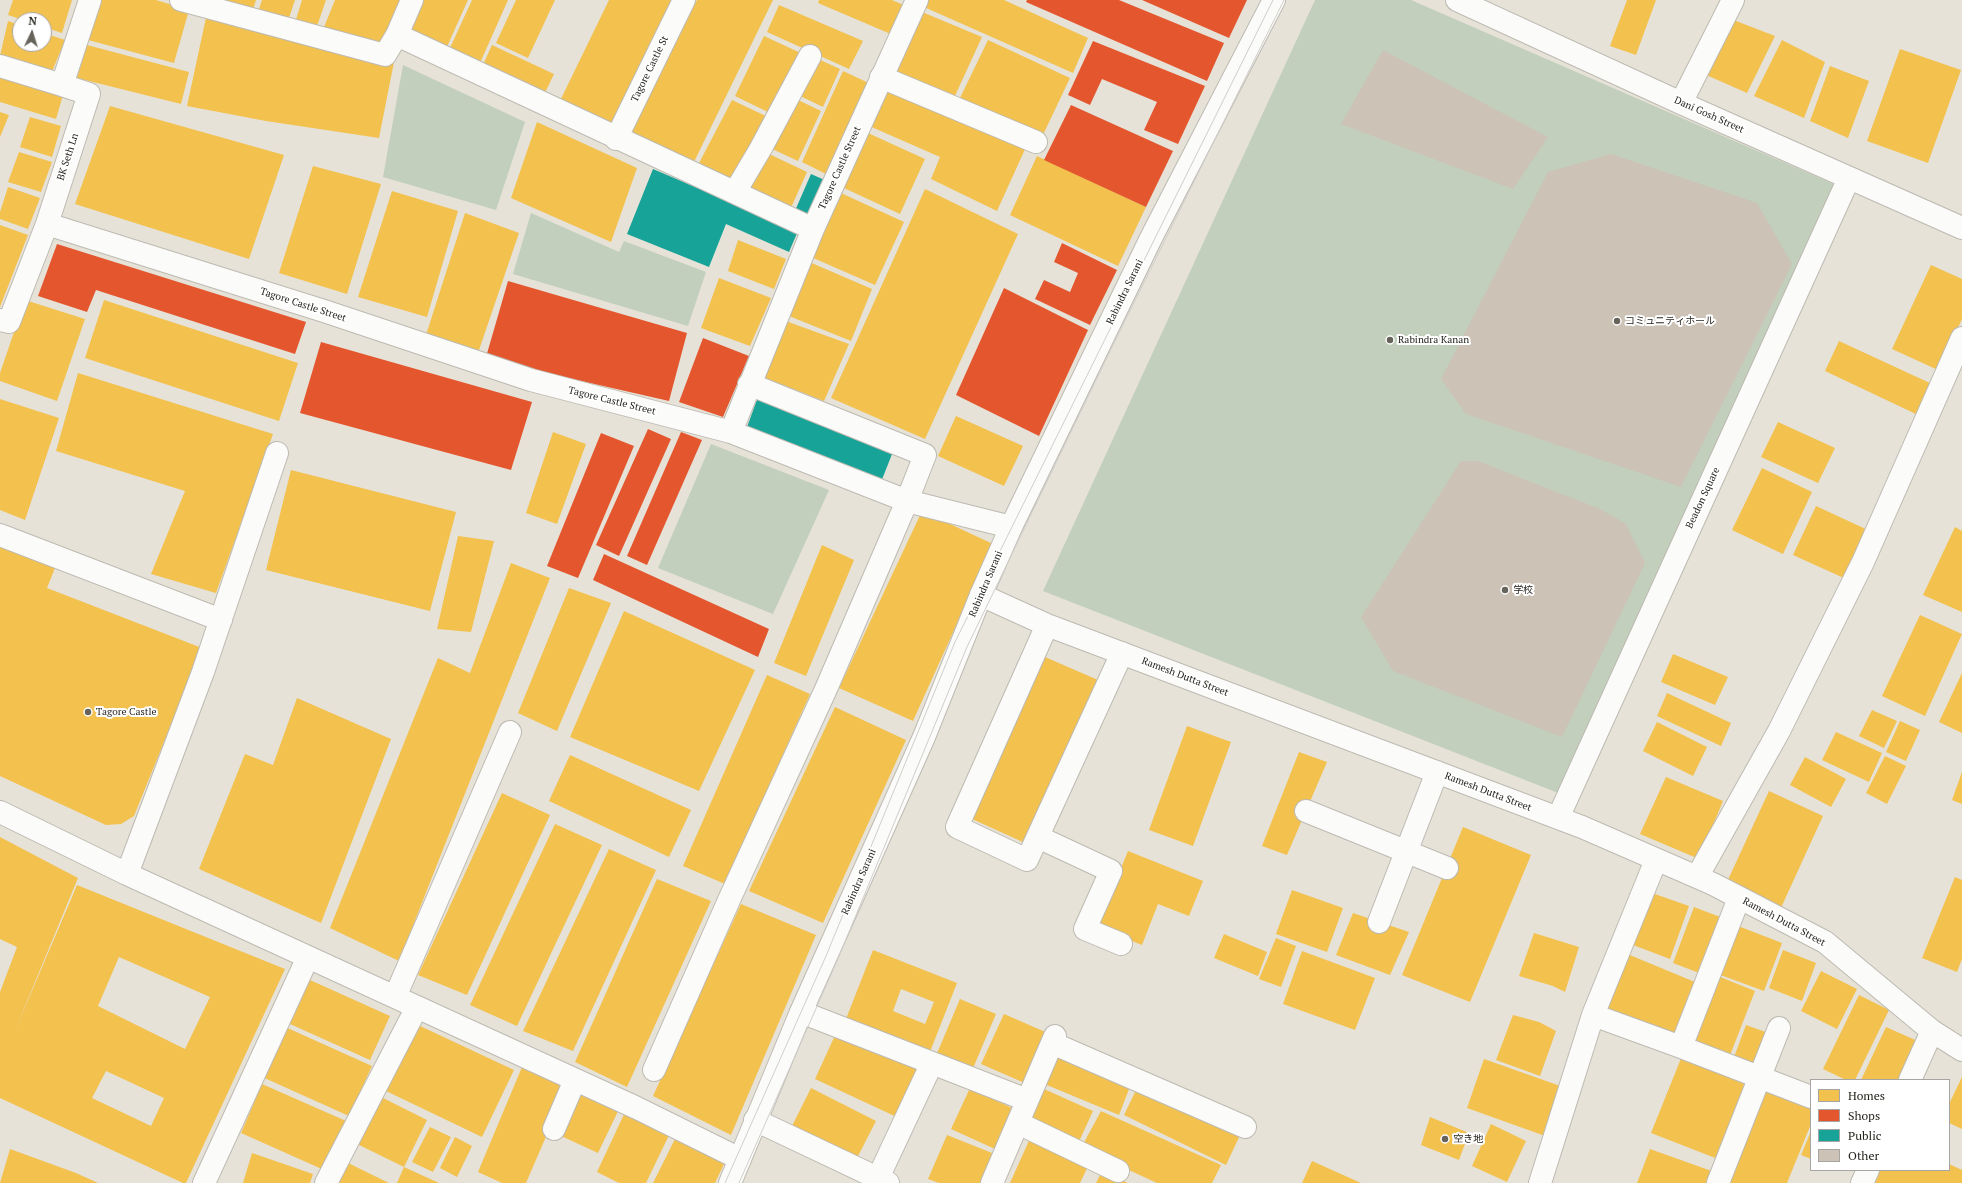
<!DOCTYPE html>
<html>
<head>
<meta charset="utf-8">
<style>
	body { margin:0 }
	#map { position:relative; width:1962px; height:1183px; overflow:hidden; background:#e6e2d8; font-family:"PT Serif",serif }
	canvas { display:block }
	.legend { position:absolute; left:1810px; top:1079px; width:140px; height:92px; box-sizing:border-box; background:#fff; border:1px solid #a6a5a3; margin:0; padding:5px 7px; list-style:none; font-size:12px; color:#211f18 }
	.legend li { display:flex; align-items:center; gap:8px; height:20px }
	.legend b { width:20px; border:1px solid #a6a5a3 }
	.north { position:absolute; left:12px; top:12px; width:40px; height:40px; box-sizing:border-box; background:#fff; border:1px solid #a6a5a3; border-radius:50%; rotate:4deg; font-size:11px; font-weight:700; line-height:16px; text-align:center; color:#211f18 }
	.north::after { content:''; display:block; margin:auto; width:14px; height:18px; background:#66635b; clip-path:polygon(50% 0,100% 100%,50% 72%,0 100%) }
</style>
</head>
<body>
<div id="map">
<canvas width="1962" height="1183"></canvas>
<ul class="legend">
<li><b style="height:11px;background:#f2c14e"></b>Homes</li>
<li><b style="height:11px;background:#e4572e"></b>Shops</li>
<li><b style="height:11px;background:#17a398"></b>Public</li>
<li><b style="height:11px;background:#ccc2b6"></b>Other</li>
</ul>
<div class="north">N</div>
</div>
<script>
const ctx = document.querySelector('canvas').getContext('2d');
ctx.lineJoin = 'round';
function fill(path, color) { ctx.fillStyle = color; ctx.fill(path, 'evenodd'); }
const shape = rows => new Path2D(rows.map(r => 'M' + r).join(''));
function strokePath(path, color, width, dash) { ctx.strokeStyle = color; ctx.lineWidth = width; ctx.lineCap = dash ? 'butt' : 'round'; ctx.setLineDash(dash || []); ctx.stroke(path); }
function label(font, color, halo, rows, align = 'center') {
  ctx.font = font + ' "PT Serif","Noto Sans SC","Noto Sans JP",serif'; ctx.lineWidth = 4; ctx.setLineDash([]); ctx.textBaseline = 'middle'; ctx.strokeStyle = halo; ctx.fillStyle = color; for (const [text, x, y, turn = 0] of rows) {
    ctx.save(); ctx.translate(x, y); ctx.rotate((+turn || 0) * Math.PI / 180); ctx.textAlign = isNaN(turn) ? turn : align; if (halo) ctx.strokeText(text, 0, 0); ctx.fillText(text, 0, 0); ctx.restore();
  }
}
const green = shape([
	[1315,0,1411,0,1854,193,1571,798,1043,591],
	[403,65,525,122,496,210,383,177],
	[531,213,619,252,624,241,706,272,688,326,513,274],
	[711,444,829,490,773,614,658,568]
]);
const homes = shape([
	[13,0,72,0,62,33,44,27,44,20,23,20,8,15],
	[100,0,156,0,189,10,174,63,88,40],
	[226,0,256,0,252,13,225,5],
	[262,0,295,0,287,24,257,15],
	[302,0,326,0,315,32,294,26],
	[335,0,404,0,380,51,322,32],
	[419,0,468,0,446,49,405,31],
	[472,0,508,0,480,63,449,50],
	[516,0,555,0,528,58,496,43],
	[609,0,672,0,609,129,558,105],
	[697,0,773,0,693,164,630,135],
	[819,0,892,0,906,6,893,35,818,3],
	[927,0,1004,0,1088,38,1073,73,924,7],
	[1627,0,1656,0,1636,55,1610,46],
	[779,5,863,41,849,69,767,32],
	[922,12,982,37,954,98,893,71],
	[207,13,394,62,379,138,266,121,187,106],
	[1731,19,1775,36,1747,93,1704,74],
	[8,21,20,25,20,44,44,44,44,33,65,40,51,74,0,56],
	[764,36,805,55,774,115,735,96],
	[988,40,1070,78,1042,137,959,100],
	[1782,40,1825,62,1804,118,1754,96],
	[87,45,189,72,181,104,77,78],
	[492,45,554,74,543,97,481,69],
	[1900,49,1961,70,1928,163,1867,141],
	[816,58,840,69,823,107,796,94],
	[1830,66,1869,81,1848,138,1810,121],
	[843,71,873,85,832,177,802,162],
	[0,76,63,95,56,119,0,102],
	[885,85,1026,147,997,211,931,179,940,157,867,125],
	[794,98,821,111,798,161,768,147],
	[732,100,770,118,734,182,698,165],
	[110,106,284,155,249,259,75,204],
	[0,112,9,115,0,137],
	[30,117,61,126,52,157,20,147],
	[537,122,637,168,611,242,511,198],
	[868,133,925,159,900,214,844,188],
	[19,152,52,162,41,192,8,182],
	[765,152,807,172,790,210,745,188],
	[1037,156,1146,207,1118,266,1010,215],
	[313,166,381,184,347,294,279,273],
	[8,187,40,198,28,229,0,219,0,212],
	[925,189,1018,234,925,439,831,398],
	[392,191,458,211,427,317,358,297],
	[841,193,904,222,875,285,811,257],
	[465,213,519,233,478,353,426,335],
	[0,225,28,235,0,307],
	[738,240,786,259,774,289,728,271],
	[807,261,872,289,851,341,784,314],
	[1931,265,1962,279,1962,319,1938,370,1892,349],
	[719,278,771,298,750,346,701,328],
	[25,300,85,319,57,401,0,381,0,373],
	[104,300,298,363,279,421,85,358],
	[783,320,849,344,824,401,760,376],
	[1839,341,1932,384,1918,415,1825,371],
	[78,373,273,434,216,593,151,574,185,491,56,451],
	[0,399,59,418,25,520,0,510],
	[956,416,1023,446,1004,486,938,456],
	[1778,422,1835,448,1818,483,1761,457],
	[553,432,586,444,557,524,526,513],
	[1762,468,1812,492,1783,554,1732,530],
	[291,470,456,512,430,611,266,570],
	[1816,506,1870,531,1846,579,1793,555],
	[922,511,993,544,913,721,839,688],
	[1955,527,1962,531,1962,612,1923,595],
	[458,536,494,541,471,632,437,629],
	[822,545,854,560,806,676,774,663],
	[0,547,55,568,47,588,202,648,134,816,121,824,106,825,0,776],
	[511,563,550,578,399,961,330,928,438,658,470,673],
	[569,588,611,603,557,731,518,713],
	[624,611,755,670,699,791,570,737],
	[1920,615,1962,634,1925,716,1882,696],
	[1673,654,1728,677,1715,705,1661,682],
	[1045,657,1098,680,1025,843,972,819],
	[1962,673,1962,733,1939,722],
	[767,675,810,694,725,884,683,866],
	[1667,693,1731,723,1721,746,1657,716],
	[297,698,391,739,321,923,199,869,245,754,273,765],
	[835,707,906,740,823,923,749,891],
	[1872,710,1897,721,1884,748,1859,736],
	[1900,721,1920,730,1906,761,1886,752],
	[1657,722,1707,747,1693,776,1643,751],
	[1187,726,1231,742,1193,846,1149,830],
	[1836,732,1882,753,1869,782,1822,760],
	[1299,752,1327,762,1287,855,1262,846],
	[570,755,691,810,669,857,549,801],
	[1885,756,1906,766,1887,804,1866,793],
	[1805,757,1846,779,1831,807,1790,785],
	[1962,772,1962,804,1952,800],
	[1666,777,1723,801,1699,859,1640,834],
	[1769,791,1823,816,1780,910,1726,884],
	[502,793,550,815,467,995,418,975],
	[555,824,602,845,517,1026,470,1005],
	[1463,827,1531,855,1470,1002,1402,975],
	[0,837,78,878,14,1033,77,885,285,969,186,1183,183,1183,0,1098,0,992,17,947,0,939],
	[119,957,210,997,185,1049,98,1006],
	[106,1071,164,1098,151,1126,92,1098],
	[609,849,656,870,573,1051,523,1031],
	[1128,851,1203,881,1189,916,1158,904,1142,945,1097,927],
	[1955,877,1962,880,1962,959,1957,972,1922,958],
	[657,879,711,901,627,1087,575,1062],
	[1292,890,1343,908,1327,952,1276,934],
	[1652,893,1689,906,1670,959,1633,945],
	[741,904,816,935,731,1135,653,1096],
	[1694,907,1728,920,1707,976,1673,963],
	[1353,913,1409,932,1390,975,1336,955],
	[1733,924,1782,943,1764,991,1715,973],
	[1534,933,1579,947,1565,992,1553,986,1519,976],
	[1224,934,1267,952,1258,976,1214,958],
	[1276,938,1296,946,1281,987,1259,979],
	[873,950,957,983,928,1057,844,1024],
	[901,989,934,1002,925,1024,893,1011],
	[1783,950,1816,963,1802,1001,1769,988],
	[1302,951,1375,978,1355,1030,1283,1004],
	[1625,953,1702,985,1679,1040,1602,1008],
	[1821,971,1857,989,1837,1029,1801,1011],
	[1713,974,1755,991,1729,1058,1686,1042],
	[310,980,390,1016,370,1060,290,1024],
	[1859,995,1889,1010,1855,1080,1846,1080,1823,1069],
	[960,999,996,1014,971,1073,935,1058],
	[1004,1014,1050,1034,1027,1084,981,1064],
	[1513,1015,1539,1022,1556,1031,1540,1076,1496,1060],
	[418,1025,514,1070,482,1137,386,1091],
	[1746,1025,1771,1034,1756,1074,1731,1065],
	[283,1026,372,1066,349,1116,260,1076],
	[1886,1027,1922,1043,1905,1080,1861,1080],
	[837,1031,923,1071,901,1119,815,1079],
	[1684,1051,1756,1080,1723,1161,1651,1133],
	[1054,1053,1131,1084,1119,1115,1042,1083],
	[1484,1059,1566,1088,1548,1137,1467,1108],
	[522,1067,567,1088,526,1183,502,1183,478,1172],
	[1962,1077,1962,1129,1949,1123,1949,1104],
	[1761,1081,1811,1101,1811,1124,1787,1183,1721,1183],
	[262,1084,346,1121,324,1170,241,1133],
	[1139,1084,1241,1133,1226,1165,1124,1115],
	[811,1088,876,1121,855,1162,790,1130],
	[970,1088,1014,1109,995,1149,951,1129],
	[580,1089,620,1107,598,1153,559,1135],
	[1044,1089,1093,1111,1077,1146,1028,1124],
	[375,1094,427,1120,404,1167,351,1141],
	[626,1110,671,1131,646,1183,619,1183,597,1172],
	[1101,1111,1221,1165,1212,1183,1157,1183,1081,1148],
	[1430,1117,1469,1133,1459,1160,1421,1145],
	[1491,1124,1526,1141,1507,1182,1472,1166],
	[430,1127,451,1137,433,1172,412,1162],
	[1811,1131,1811,1159,1801,1155],
	[1032,1134,1090,1162,1080,1183,1010,1183],
	[677,1135,726,1160,715,1183,653,1183],
	[947,1135,997,1155,985,1183,939,1183,928,1179],
	[455,1137,472,1146,457,1177,440,1168],
	[10,1149,76,1173,98,1183,0,1183],
	[1650,1149,1720,1174,1717,1183,1637,1183],
	[252,1153,313,1174,310,1183,243,1183],
	[344,1161,389,1183,333,1183],
	[1312,1161,1361,1183,1302,1183],
	[1949,1164,1962,1170,1962,1183,1867,1183,1873,1170,1949,1170],
	[404,1167,439,1183,397,1183],
	[1102,1171,1128,1183,1096,1183]
]);
const shops = shape([
	[1027,0,1119,0,1224,43,1207,81,1026,2],
	[1142,0,1247,0,1229,38],
	[1093,41,1205,86,1178,144,1144,130,1157,102,1102,79,1090,105,1068,95],
	[1071,105,1173,151,1146,207,1044,160],
	[1062,243,1117,270,1090,325,1035,299,1044,280,1070,292,1078,273,1054,262],
	[57,244,306,322,295,354,96,290,87,312,38,296],
	[508,281,687,333,669,401,542,372,486,357],
	[1004,288,1088,330,1039,436,956,395],
	[703,338,749,356,723,417,679,402],
	[321,342,532,402,511,470,300,413],
	[648,429,671,439,619,556,596,545],
	[681,432,702,440,647,565,627,556],
	[601,433,634,446,578,578,547,566],
	[604,554,769,629,758,657,593,580]
]);
const public = shape([
	[653,169,798,231,789,252,726,224,709,267,627,234],
	[811,174,827,181,810,220,794,213],
	[759,394,896,444,881,482,746,430]
]);
const building = shape([
	[1383,50,1548,137,1513,189,1341,124],
	[1611,154,1757,203,1792,264,1681,487,1466,414,1441,379,1548,172],
	[1461,461,1478,461,1600,509,1626,524,1645,563,1562,737,1393,671,1361,617]
]);
const minor = shape([
	[181,0,385,55,397,35,813,229],
	[1457,0,1681,103,1962,228],
	[397,35,412,0],
	[0,66,62,85],
	[881,77,1036,142],
	[1681,103,1733,0],
	[616,139,684,0],
	[735,192,761,148,810,56],
	[47,224,324,311,531,380,731,432,813,229,917,0],
	[0,320,9,322,47,224,89,94,62,85,90,0],
	[731,432,907,501,1011,527],
	[0,535,221,620],
	[981,595,1047,625,1582,827,1713,884,1825,942,1932,1031,1962,1050],
	[1047,625,957,827,1027,860,1122,653],
	[1306,811,1447,868],
	[0,812,127,874,637,1108,740,1159],
	[1558,818,1849,178],
	[1038,837,1111,871,1085,929,1121,944],
	[127,874,203,672,277,453],
	[1697,877,1779,731,1863,562,1962,338],
	[1379,922,1437,772],
	[395,997,510,732],
	[801,1012,1027,1100],
	[1593,1015,1681,1047,1811,1097],
	[1052,1043,1245,1127],
	[1681,1047,1739,898],
	[654,1070,729,900,826,689,907,501,925,455,749,384],
	[1910,1080,1932,1031],
	[755,1120,888,1183],
	[1018,1123,1118,1171],
	[554,1129,575,1080],
	[878,1178,932,1063],
	[204,1183,308,957],
	[326,1183,417,1007],
	[992,1183,1055,1036],
	[1540,1183,1593,1015,1656,860],
	[1718,1183,1779,1028],
	[1862,1183,1868,1170]
]);
const major = shape([
	[730,1183,801,1012,924,737,981,595,1011,527,1152,236,1274,0]
]);
const tram = shape([
	[725,1183,826,956,955,642,1273,0],
	[739,1183,837,961,967,647,1114,343,1284,0]
]);
const markers = [
	[1617,321,4,"#66635b"],
	[1390,340,4,"#66635b"],
	[1505,590,4,"#66635b"],
	[88,712,4,"#66635b"],
	[1445,1139,4,"#66635b"]
];
const streetNames = [
	["Tagore Castle St",650,69,-64],
	["Dani Gosh Street",1709,115,24],
	["BK Seth Ln",68,157,-72],
	["Tagore Castle Street",840,168,-66],
	["Rabindra Sarani",1125,292,-64],
	["Tagore Castle Street",303,305,18],
	["Tagore Castle Street",612,401,14],
	["Beadon Square",1703,498,-65],
	["Rabindra Sarani",986,584,-67],
	["Ramesh Dutta Street",1185,677,21],
	["Ramesh Dutta Street",1488,792,21],
	["Rabindra Sarani",859,882,-66],
	["Ramesh Dutta Street",1784,922,28]
];
const poiNames = [
	["コミュニティホール",1625,321],
	["Rabindra Kanan",1398,340],
	["学校",1513,590],
	["Tagore Castle",96,712],
	["空き地",1453,1139]
];
fill(green, '#c2cfbc');
fill(homes, '#f2c14e');
fill(shops, '#e4572e');
fill(public, '#17a398');
fill(building, '#ccc2b6');
strokePath(minor, '#bdbab2', 24);
strokePath(major, '#bdbab2', 24);
strokePath(minor, '#fbfbf9', 22);
strokePath(major, '#fbfbf9', 22);
strokePath(tram, '#d0cecb', 1);
for (const [x, y, r, color] of markers) { const dot = new Path2D(); dot.arc(x, y, r, 0, 2 * Math.PI); ctx.fillStyle = color; ctx.fill(dot); strokePath(dot, '#fff', 1.5); }
label('10px', '#211f18', '#fff', streetNames);
label('10px', '#211f18', '#fff', poiNames, 'left');
</script>
</body>
</html>
